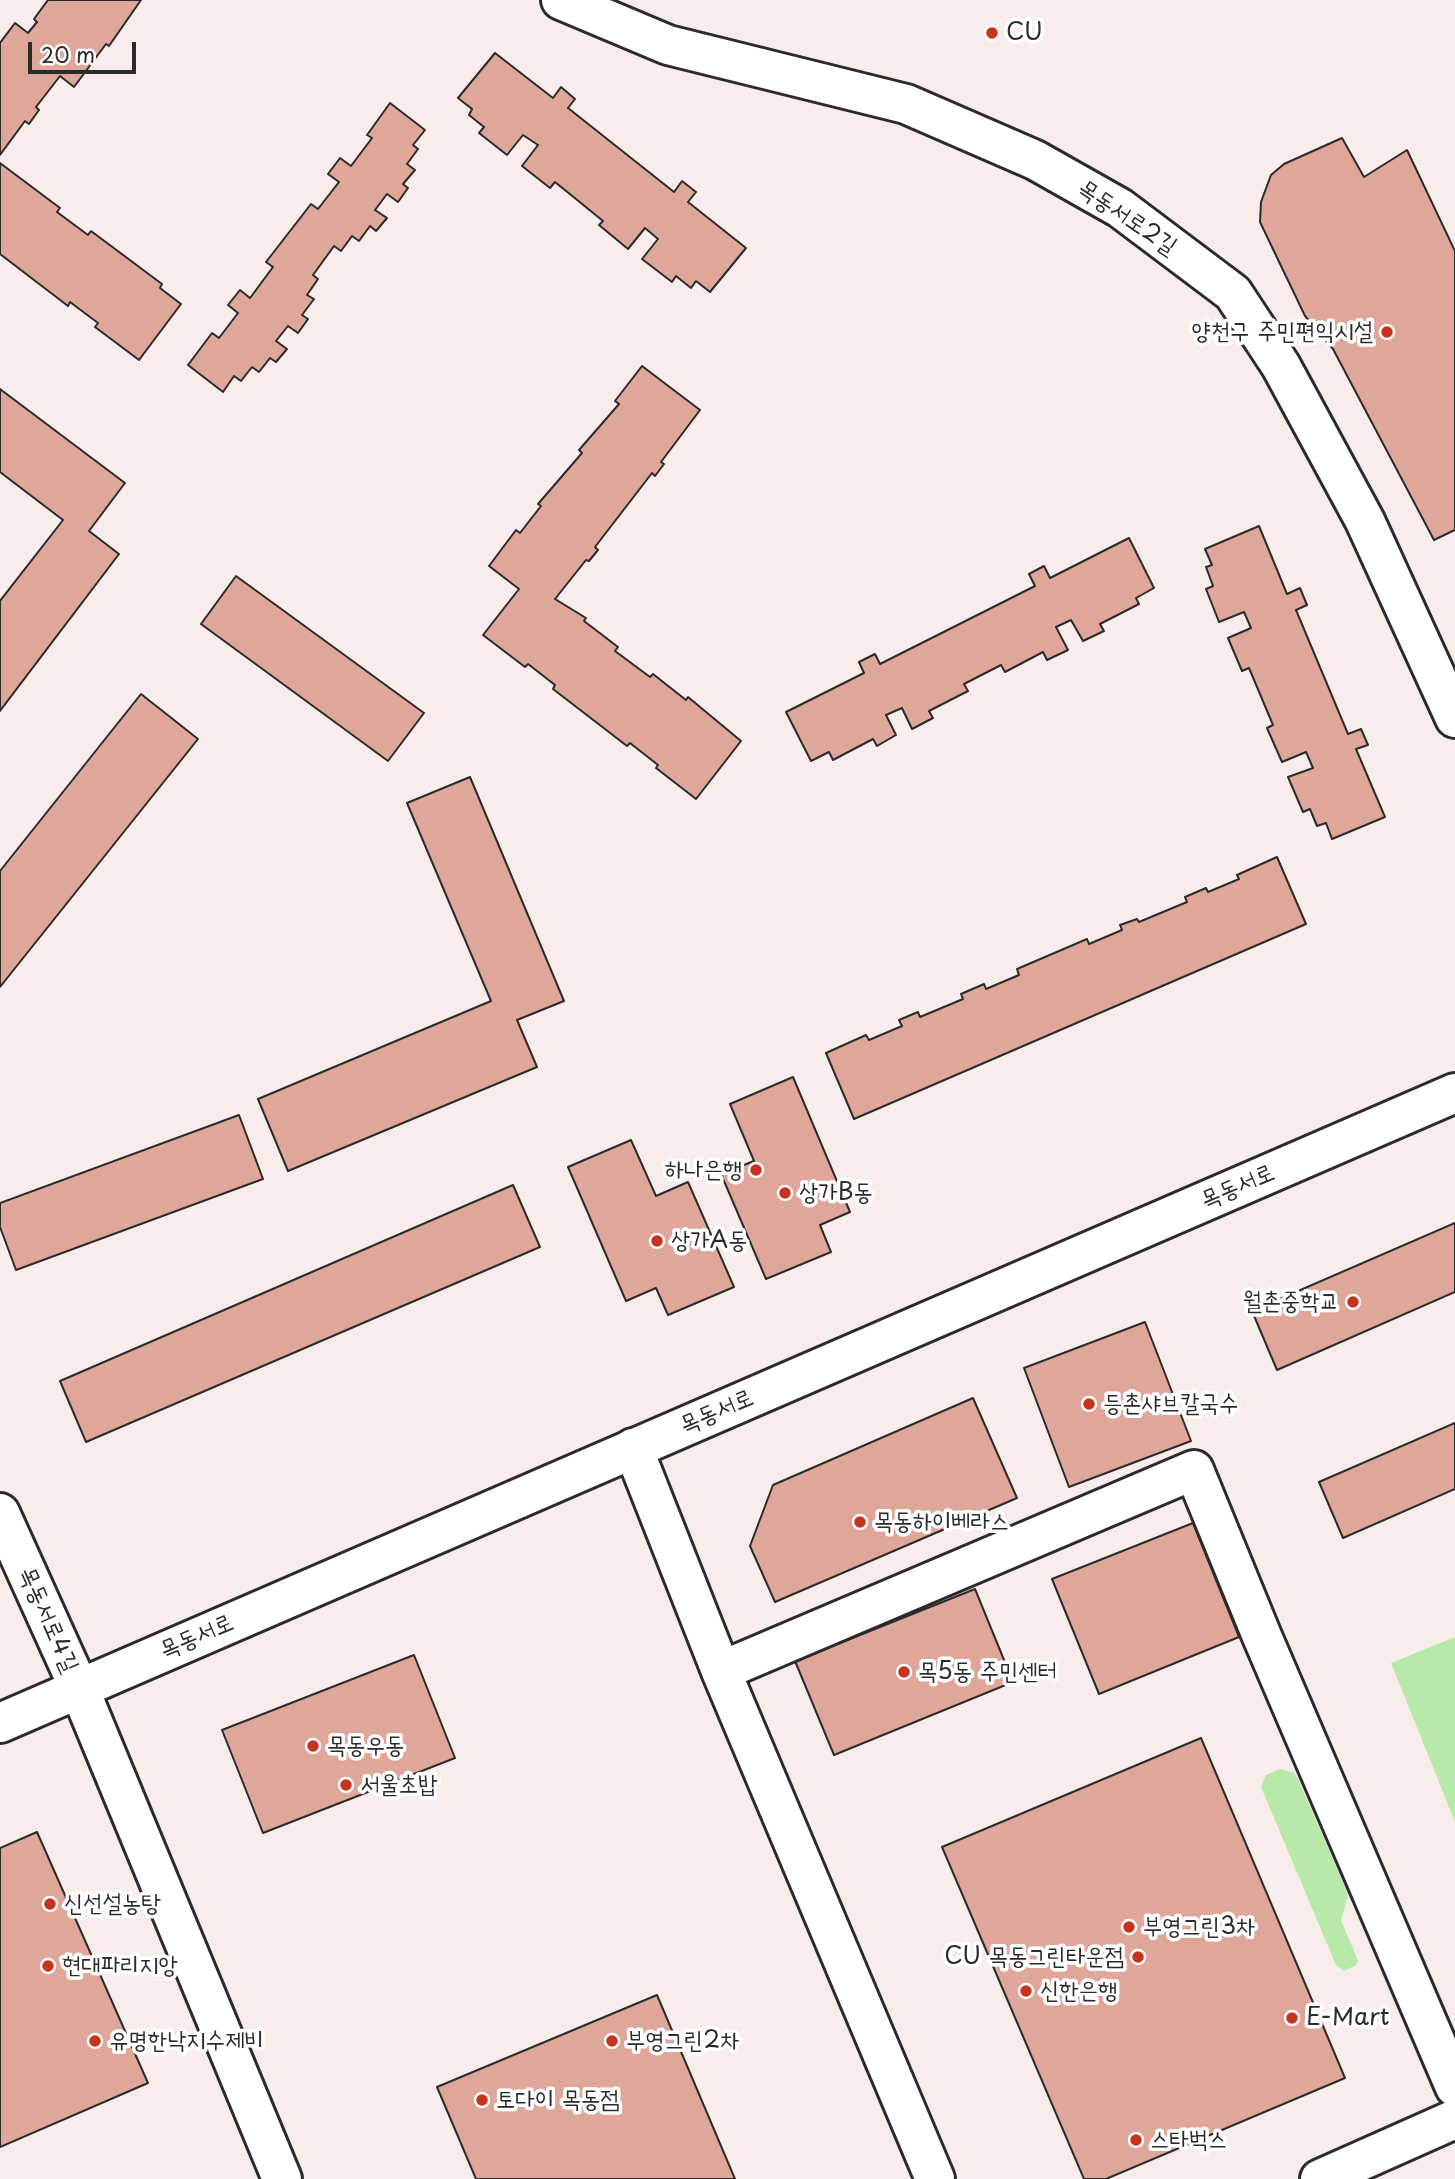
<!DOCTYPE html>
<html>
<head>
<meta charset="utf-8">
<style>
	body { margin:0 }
	#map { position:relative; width:1455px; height:2179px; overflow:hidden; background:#f9edeb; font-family:"Playpen Sans",sans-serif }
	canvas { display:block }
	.scale { position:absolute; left:28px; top:42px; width:108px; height:32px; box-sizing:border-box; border:4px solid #2b2b2b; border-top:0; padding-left:9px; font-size:21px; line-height:24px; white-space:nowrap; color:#2b2b2b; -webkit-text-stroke:5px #fff; paint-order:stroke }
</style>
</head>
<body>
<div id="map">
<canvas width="1455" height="2179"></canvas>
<div class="scale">20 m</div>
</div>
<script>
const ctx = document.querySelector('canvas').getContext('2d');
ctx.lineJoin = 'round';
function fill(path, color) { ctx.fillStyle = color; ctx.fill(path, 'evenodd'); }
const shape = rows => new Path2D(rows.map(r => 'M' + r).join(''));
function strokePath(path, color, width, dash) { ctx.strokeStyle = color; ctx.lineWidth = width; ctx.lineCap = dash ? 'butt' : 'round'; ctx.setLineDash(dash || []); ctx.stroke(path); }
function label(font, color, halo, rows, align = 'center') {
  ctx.font = font + ' "Playpen Sans","Poor Story",sans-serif'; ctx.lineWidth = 7; ctx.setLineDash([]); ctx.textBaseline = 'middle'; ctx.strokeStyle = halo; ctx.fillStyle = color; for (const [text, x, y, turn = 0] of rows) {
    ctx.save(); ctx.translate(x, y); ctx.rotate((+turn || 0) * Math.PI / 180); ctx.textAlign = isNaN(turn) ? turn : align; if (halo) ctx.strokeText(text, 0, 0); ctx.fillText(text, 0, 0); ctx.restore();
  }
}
const green = shape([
	[1455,1637,1455,1822,1391,1663],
	[1280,1769,1294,1773,1298,1779,1348,1894,1341,1921,1358,1960,1356,1965,1344,1971,1336,1965,1261,1787,1266,1775]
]);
const building = shape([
	[48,0,141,0,109,46,106,44,74,87,60,76,36,107,39,110,29,124,25,121,0,155,0,43,15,23,28,33,37,22,34,19,48,0],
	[495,53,553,98,561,87,575,99,568,108,674,192,682,181,696,192,688,202,746,248,710,292,696,281,691,288,676,276,672,282,642,259,658,239,645,228,628,249,599,225,603,221,555,182,550,188,522,166,538,145,523,135,507,155,479,133,484,127,469,115,472,109,458,98,495,53],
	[390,103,425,130,413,145,418,149,407,164,415,170,403,184,408,188,398,202,387,194,375,210,387,218,376,231,370,226,359,241,352,236,341,251,334,246,313,275,318,279,307,295,314,299,302,315,308,319,298,333,288,326,276,341,287,349,276,362,270,358,259,372,252,367,241,381,234,376,223,392,188,365,212,333,219,338,238,313,228,305,240,290,250,298,273,267,266,262,311,204,318,209,339,182,328,174,340,158,351,166,372,138,367,135,390,103],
	[1342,138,1364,177,1407,150,1455,251,1455,530,1434,540,1333,349,1305,316,1260,222,1261,202,1271,175,1284,164,1342,138],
	[0,163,60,208,57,212,88,235,91,231,162,284,160,288,181,304,139,360,95,327,98,323,70,302,68,306,0,254,0,163],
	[642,366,700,410,661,462,664,464,655,476,652,473,595,547,598,550,589,561,586,560,555,599,586,618,584,621,618,647,615,651,650,677,653,674,686,700,688,697,741,741,696,799,656,768,658,765,630,743,627,746,553,689,555,685,528,664,525,667,483,635,519,589,489,566,516,530,520,533,541,506,538,504,582,453,579,450,619,404,615,401,642,366],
	[0,389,125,483,89,531,119,554,0,711,0,601,63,520,0,472,0,389],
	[1259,526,1287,594,1300,588,1307,605,1296,610,1348,734,1361,729,1368,745,1356,749,1385,817,1332,839,1326,823,1317,826,1310,809,1303,812,1288,777,1313,768,1306,752,1282,762,1267,728,1273,725,1249,668,1242,671,1228,638,1251,628,1244,612,1219,622,1206,589,1213,586,1206,567,1212,565,1205,549,1259,526],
	[1129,538,1154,588,1136,598,1139,604,1100,624,1104,631,1083,641,1071,620,1056,627,1068,650,1047,660,1043,652,1005,672,1001,665,964,684,968,691,929,711,933,718,912,729,902,708,886,715,896,735,877,746,873,739,833,760,829,752,811,761,786,712,864,673,859,662,875,654,880,664,1035,586,1029,574,1044,566,1050,578,1129,538],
	[236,576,424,713,388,761,201,624,236,576],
	[141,694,198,739,0,987,0,871,141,694],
	[470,777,564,1001,517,1020,537,1067,288,1171,258,1099,491,1001,407,803,470,777],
	[1277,857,1306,924,854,1119,826,1053,866,1035,869,1040,902,1026,899,1020,918,1012,920,1017,963,999,961,994,984,984,986,989,1019,975,1017,969,1087,939,1089,944,1122,930,1120,925,1137,919,1139,922,1187,902,1185,897,1206,888,1208,892,1239,879,1237,875,1277,857],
	[793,1077,850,1212,820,1225,831,1252,766,1279,721,1174,754,1161,730,1104,793,1077],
	[239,1115,263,1179,16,1270,0,1227,0,1203,239,1115],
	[631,1140,656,1196,688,1182,734,1287,668,1315,656,1288,626,1301,568,1167,631,1140],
	[513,1185,540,1247,86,1442,60,1381,513,1185],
	[1455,1223,1455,1292,1277,1370,1252,1311,1455,1223],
	[1145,1322,1191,1441,1069,1487,1024,1368,1145,1322],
	[973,1398,1017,1498,775,1602,750,1546,773,1485,973,1398],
	[1455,1423,1455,1489,1343,1538,1319,1482,1455,1423],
	[1193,1523,1239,1637,1099,1694,1052,1579,1193,1523],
	[975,1589,1013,1682,834,1755,795,1661,975,1589],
	[414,1655,455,1758,263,1833,222,1730,414,1655],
	[1201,1738,1345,2078,1106,2179,1084,2179,942,1847,1201,1738],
	[37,1832,148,2083,0,2147,0,1848,37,1832],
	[657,1995,735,2179,476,2179,437,2087,657,1995]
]);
const tertiary = shape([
	[561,0,668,45,906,104,1035,160,1120,208,1233,293,1281,366,1365,521,1455,718],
	[633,1448,721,1671,935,2179],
	[0,1513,79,1688,282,2179],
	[721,1671,1194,1470,1261,1634,1455,2087]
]);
const secondary = shape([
	[0,1723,1455,1093],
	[1320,2179,1455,2119]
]);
const markers = [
	[992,33,7,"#c8321e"],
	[1387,332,7,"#c8321e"],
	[756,1170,7,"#c8321e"],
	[785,1193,7,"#c8321e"],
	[657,1241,7,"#c8321e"],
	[1353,1302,7,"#c8321e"],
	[1089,1404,7,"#c8321e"],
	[860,1522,7,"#c8321e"],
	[904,1672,7,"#c8321e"],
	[313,1746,7,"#c8321e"],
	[346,1785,7,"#c8321e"],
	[50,1904,7,"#c8321e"],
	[1129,1927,7,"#c8321e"],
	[1138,1957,7,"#c8321e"],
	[48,1966,7,"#c8321e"],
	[1026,1991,7,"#c8321e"],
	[1292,2018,7,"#c8321e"],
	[95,2041,7,"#c8321e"],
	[612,2041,7,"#c8321e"],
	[482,2100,7,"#c8321e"],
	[1136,2140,7,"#c8321e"]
];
const poiNames = [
	["CU",1006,33],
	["양천구 주민편익시설",1373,332,"right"],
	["하나은행",742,1170,"right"],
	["상가B동",799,1193],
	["상가A동",671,1241],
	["월촌중학교",1339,1302,"right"],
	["등촌샤브칼국수",1103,1404],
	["목동하이베라스",874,1522],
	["목5동 주민센터",918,1672],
	["목동우동",327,1746],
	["서울초밥",360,1785],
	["신선설농탕",64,1904],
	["부영그린3차",1143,1927],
	["CU 목동그린타운점",1124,1957,"right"],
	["현대파리지앙",62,1966],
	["신한은행",1040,1991],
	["E-Mart",1306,2018],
	["유명한낙지수제비",109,2041],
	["부영그린2차",626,2041],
	["토다이 목동점",496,2100],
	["스타벅스",1150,2140]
];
const streetNames = [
	["목동서로2길",1127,218,34],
	["목동서로",1238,1187,-23],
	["목동서로",717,1412,-23],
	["목동서로4길",48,1620,66],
	["목동서로",197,1637,-23]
];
fill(green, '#b9e9a8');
fill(building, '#dfa69a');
strokePath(building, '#2b2b2b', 2);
strokePath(tertiary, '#2b2b2b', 44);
strokePath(secondary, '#2b2b2b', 44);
strokePath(tertiary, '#fff', 38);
strokePath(secondary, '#fff', 38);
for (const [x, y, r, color] of markers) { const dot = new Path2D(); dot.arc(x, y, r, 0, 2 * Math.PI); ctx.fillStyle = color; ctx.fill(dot); strokePath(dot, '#fff', 2.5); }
label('24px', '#2b2b2b', '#fff', poiNames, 'left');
label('24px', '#2b2b2b', '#fff', streetNames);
</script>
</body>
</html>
